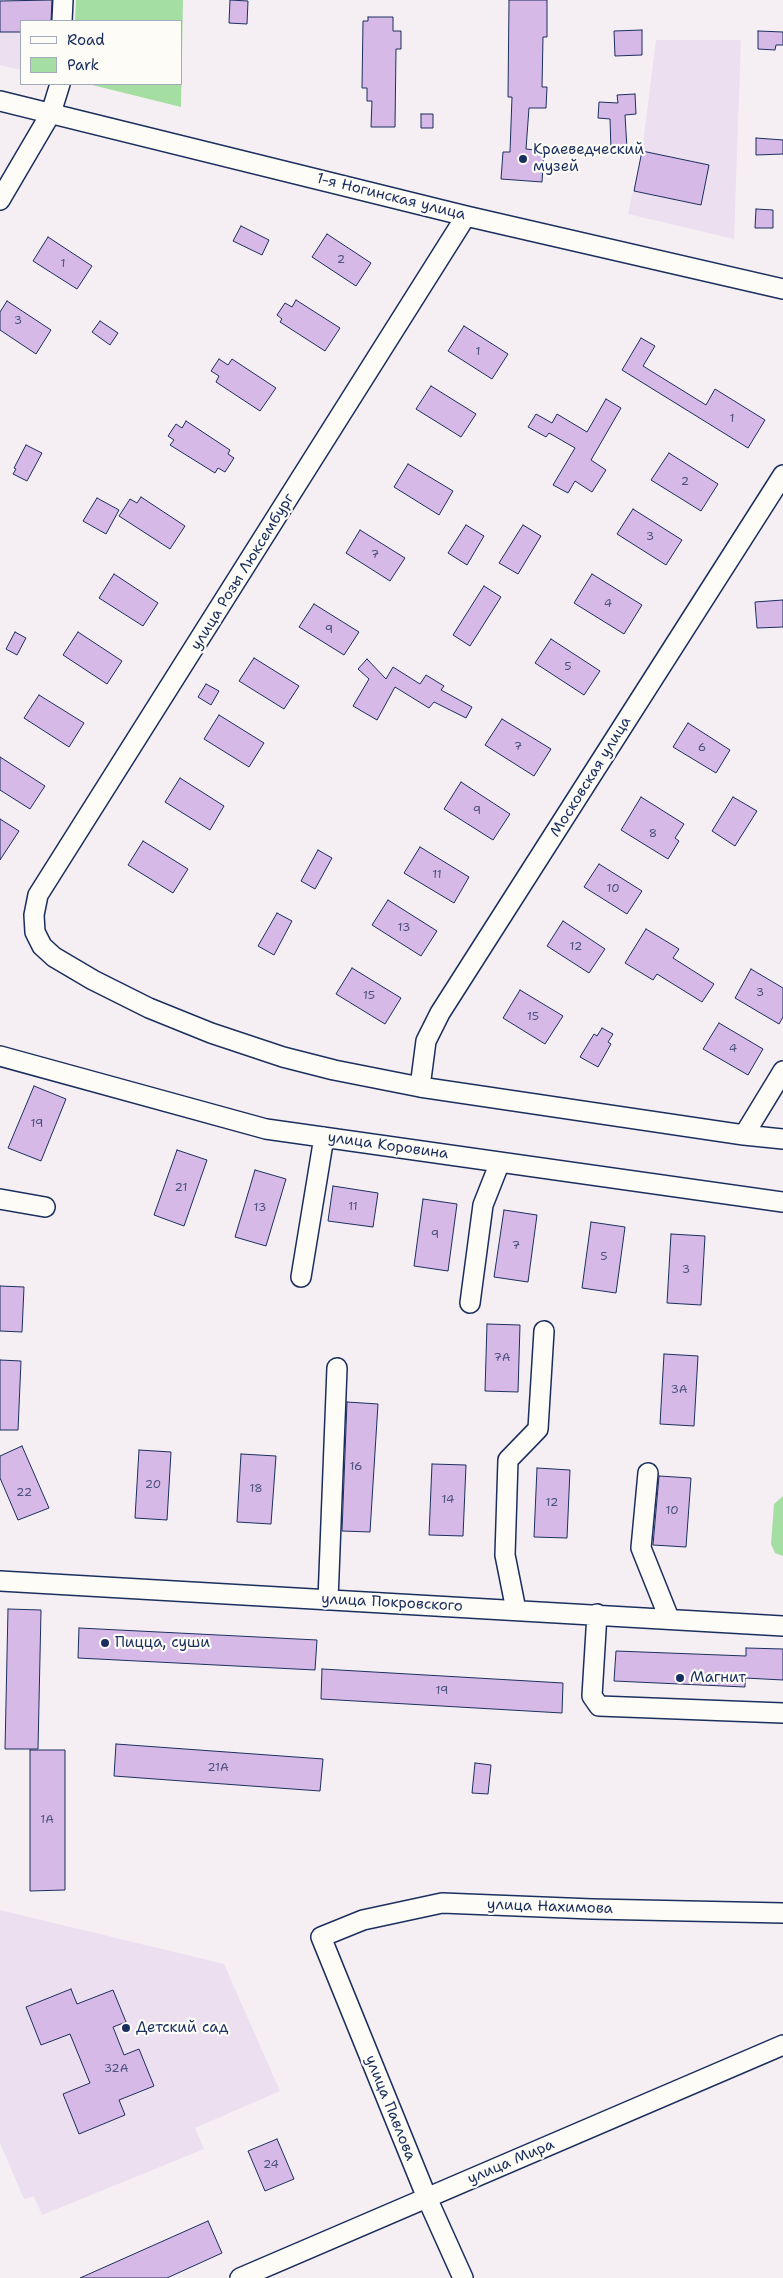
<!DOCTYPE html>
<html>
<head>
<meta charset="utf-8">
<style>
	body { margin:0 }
	#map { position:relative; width:783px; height:2278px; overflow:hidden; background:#f5eff4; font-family:"Shantell Sans",sans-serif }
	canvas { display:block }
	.legend { position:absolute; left:20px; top:20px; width:162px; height:65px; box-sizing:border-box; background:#fdfcf7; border:1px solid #a3aaba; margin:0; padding:6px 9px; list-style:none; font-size:15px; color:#1b2f5e }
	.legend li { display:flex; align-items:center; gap:10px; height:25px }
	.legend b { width:25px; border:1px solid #a3aaba }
</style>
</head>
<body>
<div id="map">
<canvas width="783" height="2278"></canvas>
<ul class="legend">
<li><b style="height:6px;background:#fdfcf7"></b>Road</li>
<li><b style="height:14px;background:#a5dea2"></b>Park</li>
</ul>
</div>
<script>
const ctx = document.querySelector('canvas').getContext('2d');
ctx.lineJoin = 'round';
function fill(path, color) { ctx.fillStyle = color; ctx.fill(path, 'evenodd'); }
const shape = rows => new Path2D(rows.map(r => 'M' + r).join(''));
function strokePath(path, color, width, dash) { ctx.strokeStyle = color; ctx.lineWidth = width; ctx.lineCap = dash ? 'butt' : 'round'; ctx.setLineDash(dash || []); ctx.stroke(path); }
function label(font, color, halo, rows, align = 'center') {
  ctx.font = font + ' "Shantell Sans",sans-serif'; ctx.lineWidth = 4.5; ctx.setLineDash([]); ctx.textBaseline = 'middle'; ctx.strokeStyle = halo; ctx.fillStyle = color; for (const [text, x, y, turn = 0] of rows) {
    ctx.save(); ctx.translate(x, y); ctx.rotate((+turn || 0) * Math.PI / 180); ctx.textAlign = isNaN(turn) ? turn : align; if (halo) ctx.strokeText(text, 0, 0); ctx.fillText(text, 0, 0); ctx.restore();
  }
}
const built = shape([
	[0,0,55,0,55,21,21,21,21,70,0,65],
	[656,40,741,40,734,239,628,214,642,151],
	[0,1910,224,1964,280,2091,195,2128,204,2149,42,2215,34,2196,24,2199,0,2143]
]);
const green = shape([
	[76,0,183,0,181,107,88,84,181,84,181,21,75,21],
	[783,1496,783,1556,775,1553,771,1544,774,1504]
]);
const building = shape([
	[52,0,51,21,21,21,21,32,0,32,0,1,52,0],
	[230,0,248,1,247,24,229,23,230,0],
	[509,0,547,0,547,37,543,37,542,87,547,87,546,108,529,108,526,149,544,151,542,182,501,179,503,152,510,152,512,97,508,97,509,0],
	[368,17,393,17,393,31,401,31,401,49,396,49,395,127,371,127,372,101,367,101,367,88,362,88,363,21,368,21,368,17],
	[642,30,642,55,615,56,614,31,642,30],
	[758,31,783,32,783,45,776,45,775,50,758,49,758,31],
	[635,94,636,114,625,115,627,149,611,150,610,119,598,118,599,102,618,103,617,95,635,94],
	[421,114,433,114,433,128,421,128,421,114],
	[756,138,783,140,783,154,756,155,756,138],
	[642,151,709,165,701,205,634,191,642,151],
	[756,209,773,210,773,228,755,228,756,209],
	[241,226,269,240,262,255,233,241,241,226],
	[327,234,371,263,356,286,312,257,327,234],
	[48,237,92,266,77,289,33,261,48,237],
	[296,300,340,328,325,351,280,322,282,319,277,315,285,303,292,307,296,300],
	[7,301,51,330,36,354,0,330,0,312,7,301],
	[100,321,118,333,110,345,92,332,100,321],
	[464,326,508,354,492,379,448,351,464,326],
	[641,338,655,346,643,366,706,405,715,389,765,420,748,448,622,370,641,338],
	[219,359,228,365,232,359,276,388,260,411,216,382,219,376,211,371,219,359],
	[431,386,476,414,461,437,416,409,431,386],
	[606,399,621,408,591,460,606,470,592,492,575,481,568,493,553,485,575,448,549,433,546,437,528,427,536,414,552,423,557,414,587,432,606,399],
	[186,421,230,450,228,454,234,458,225,472,218,468,215,473,170,445,174,440,168,436,176,424,182,428,186,421],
	[26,445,42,453,27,481,13,474,16,469,14,468,26,445],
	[669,453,718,484,701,511,651,480,669,453],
	[408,464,453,491,439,515,394,487,408,464],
	[141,497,185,526,170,549,119,516,130,499,137,503,141,497],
	[97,498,119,510,106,534,83,521,97,498],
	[633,509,682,540,666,565,617,534,633,509],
	[466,525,484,536,467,565,448,553,466,525],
	[523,525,541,536,518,574,499,563,523,525],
	[360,530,405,558,390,581,346,553,360,530],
	[114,574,158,603,143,626,99,598,114,574],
	[592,574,642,605,624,634,574,603,592,574],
	[484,586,501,597,470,646,453,635,484,586],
	[783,600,783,627,757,628,755,602,783,600],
	[314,604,359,632,344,655,299,627,314,604],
	[15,632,26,638,17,655,6,649,15,632],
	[78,632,122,661,107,684,63,655,78,632],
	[551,639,600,671,584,695,535,663,551,639],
	[254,658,299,686,284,709,239,681,254,658],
	[367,659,386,679,393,667,420,684,426,675,444,686,441,690,472,707,466,718,434,702,429,708,395,687,377,720,353,706,369,679,358,669,367,659],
	[206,684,219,691,211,705,198,697,206,684],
	[39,695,84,723,69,747,24,718,39,695],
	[219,715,264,743,249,767,204,739,219,715],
	[502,719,551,749,534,776,485,745,502,719],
	[688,723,730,750,716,773,673,747,688,723],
	[0,757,45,786,30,809,0,790,0,757],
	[180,778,224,806,210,830,165,802,180,778],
	[461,782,510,814,493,840,444,809,461,782],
	[641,797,684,824,675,838,679,841,668,859,621,830,641,797],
	[733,797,757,811,735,846,712,831,733,797],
	[0,819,19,831,0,860,0,819],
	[143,841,188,869,173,893,128,865,143,841],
	[420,847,469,877,454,903,404,873,420,847],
	[318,850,332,858,315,889,301,881,318,850],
	[599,864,642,891,627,914,584,887,599,864],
	[388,900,437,931,421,956,372,925,388,900],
	[277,913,292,921,274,955,258,946,277,913],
	[563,921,605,949,589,973,547,946,563,921],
	[646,929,679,949,673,958,714,984,702,1002,657,974,653,980,625,963,646,929],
	[352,968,401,998,385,1024,336,994,352,968],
	[751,969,783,988,783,1017,779,1024,735,998,751,969],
	[520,990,563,1016,545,1044,503,1018,520,990],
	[719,1023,763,1049,748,1075,703,1049,719,1023],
	[602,1028,613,1034,608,1042,611,1044,598,1067,580,1057,594,1034,597,1036,602,1028],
	[34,1086,66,1099,41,1161,8,1148,34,1086],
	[177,1150,207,1160,184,1226,154,1215,177,1150],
	[255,1170,286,1179,266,1246,235,1237,255,1170],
	[333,1186,378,1193,373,1227,328,1221,333,1186],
	[423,1199,457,1204,448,1271,414,1266,423,1199],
	[504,1210,537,1215,528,1282,494,1277,504,1210],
	[591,1222,625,1227,616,1293,582,1288,591,1222],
	[671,1234,705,1236,701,1305,667,1303,671,1234],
	[0,1286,24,1287,22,1332,0,1331,0,1286],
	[487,1324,520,1325,518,1392,485,1391,487,1324],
	[664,1354,698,1356,694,1426,660,1424,664,1354],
	[0,1360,21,1361,18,1430,0,1430,0,1360],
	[347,1402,378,1404,370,1532,342,1531,347,1402],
	[22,1446,49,1508,18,1520,0,1478,0,1456,22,1446],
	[139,1450,171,1452,167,1520,135,1518,139,1450],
	[241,1454,276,1456,271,1524,237,1522,241,1454],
	[432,1464,466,1465,463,1536,429,1535,432,1464],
	[537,1468,570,1470,567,1538,534,1537,537,1468],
	[659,1476,691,1478,686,1547,653,1545,659,1476],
	[8,1609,41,1610,38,1749,5,1749,8,1609],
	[79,1628,317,1640,315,1670,78,1658,79,1628],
	[746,1648,783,1649,783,1680,745,1678,745,1687,614,1681,616,1651,746,1656,746,1648],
	[322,1669,563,1683,562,1713,321,1699,322,1669],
	[116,1744,323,1759,320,1791,114,1776,116,1744],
	[30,1750,65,1750,65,1890,30,1891,30,1750],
	[475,1763,491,1765,488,1794,472,1793,475,1763],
	[71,1989,77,2004,113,1990,126,2022,113,2027,124,2055,139,2049,154,2086,119,2100,125,2115,79,2134,63,2094,90,2083,70,2034,41,2045,26,2007,71,1989],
	[277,2139,294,2179,265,2191,248,2151,277,2139],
	[208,2221,222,2253,167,2278,80,2278,208,2221]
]);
const minor = shape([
	[62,21,63,0],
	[0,101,466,216,783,289],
	[0,200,51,113,60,84],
	[466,216,38,895,34,915,35,932,42,946,54,957,93,980,149,1008,211,1033,283,1057,334,1070,420,1087,744,1135,783,1139],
	[0,1056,266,1129,783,1202],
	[420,1087,426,1041,440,1013,783,475],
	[744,1135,783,1071],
	[0,1199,45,1207],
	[301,1277,324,1137],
	[470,1303,483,1205,500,1162],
	[648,1473,641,1548,669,1618],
	[0,1581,783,1626],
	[328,1600,337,1368],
	[516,1610,505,1555,508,1460,538,1429,544,1331],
	[597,1614,592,1696,599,1706,783,1713],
	[240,2278,783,2045],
	[463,2278,427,2198,321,1937,363,1920,442,1903,592,1909,783,1913]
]);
const markers = [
	[523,159,5,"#1b2f5e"],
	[105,1643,5,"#1b2f5e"],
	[680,1678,5,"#1b2f5e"],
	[126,2028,5,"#1b2f5e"]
];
const numberNames = [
	["2",341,260],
	["1",63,264],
	["3",18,321],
	["1",478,352],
	["1",732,419],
	["2",685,482],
	["3",650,537],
	["7",375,555],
	["4",608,604],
	["9",329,630],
	["5",568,667],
	["7",518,747],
	["6",702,748],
	["9",477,811],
	["8",653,834],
	["11",437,875],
	["10",613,889],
	["13",404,928],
	["12",576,947],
	["3",760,993],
	["15",369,996],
	["15",533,1017],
	["4",733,1049],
	["19",37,1124],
	["21",181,1188],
	["11",353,1207],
	["13",260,1208],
	["9",435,1235],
	["7",516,1246],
	["5",604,1257],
	["3",686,1270],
	["7А",502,1358],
	["3А",679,1390],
	["16",356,1467],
	["20",153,1485],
	["18",256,1489],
	["22",24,1493],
	["14",448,1500],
	["12",552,1503],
	["10",672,1511],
	["19",442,1691],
	["21А",218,1768],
	["1А",47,1820],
	["32А",116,2069],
	["24",271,2165]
];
const poiNames = [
	["Краеведческий",533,150],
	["музей",533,167],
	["Пицца, суши",115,1643],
	["Магнит",690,1678],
	["Детский сад",136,2028]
];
const streetNames = [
	["1-я Ногинская улица",391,197,14],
	["улица Розы Люксембург",243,572,-58],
	["Московская улица",591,777,-58],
	["улица Коровина",388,1146,8],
	["улица Покровского",392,1603,3],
	["улица Нахимова",550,1907,2],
	["улица Павлова",390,2108,68],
	["улица Мира",511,2162,-23]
];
fill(built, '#ecdff0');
fill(green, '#a5dea2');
fill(building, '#d7b9e7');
strokePath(building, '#1b2f5e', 1);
strokePath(minor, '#1b2f5e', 22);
strokePath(minor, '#fdfcf7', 19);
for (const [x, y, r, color] of markers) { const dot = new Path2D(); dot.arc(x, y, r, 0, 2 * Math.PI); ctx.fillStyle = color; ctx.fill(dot); strokePath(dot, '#fdfcf7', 2); }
label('12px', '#4a5280', null, numberNames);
label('15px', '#1b2f5e', '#fdfcf7', poiNames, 'left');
label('15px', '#1b2f5e', '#fdfcf7', streetNames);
</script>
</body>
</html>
